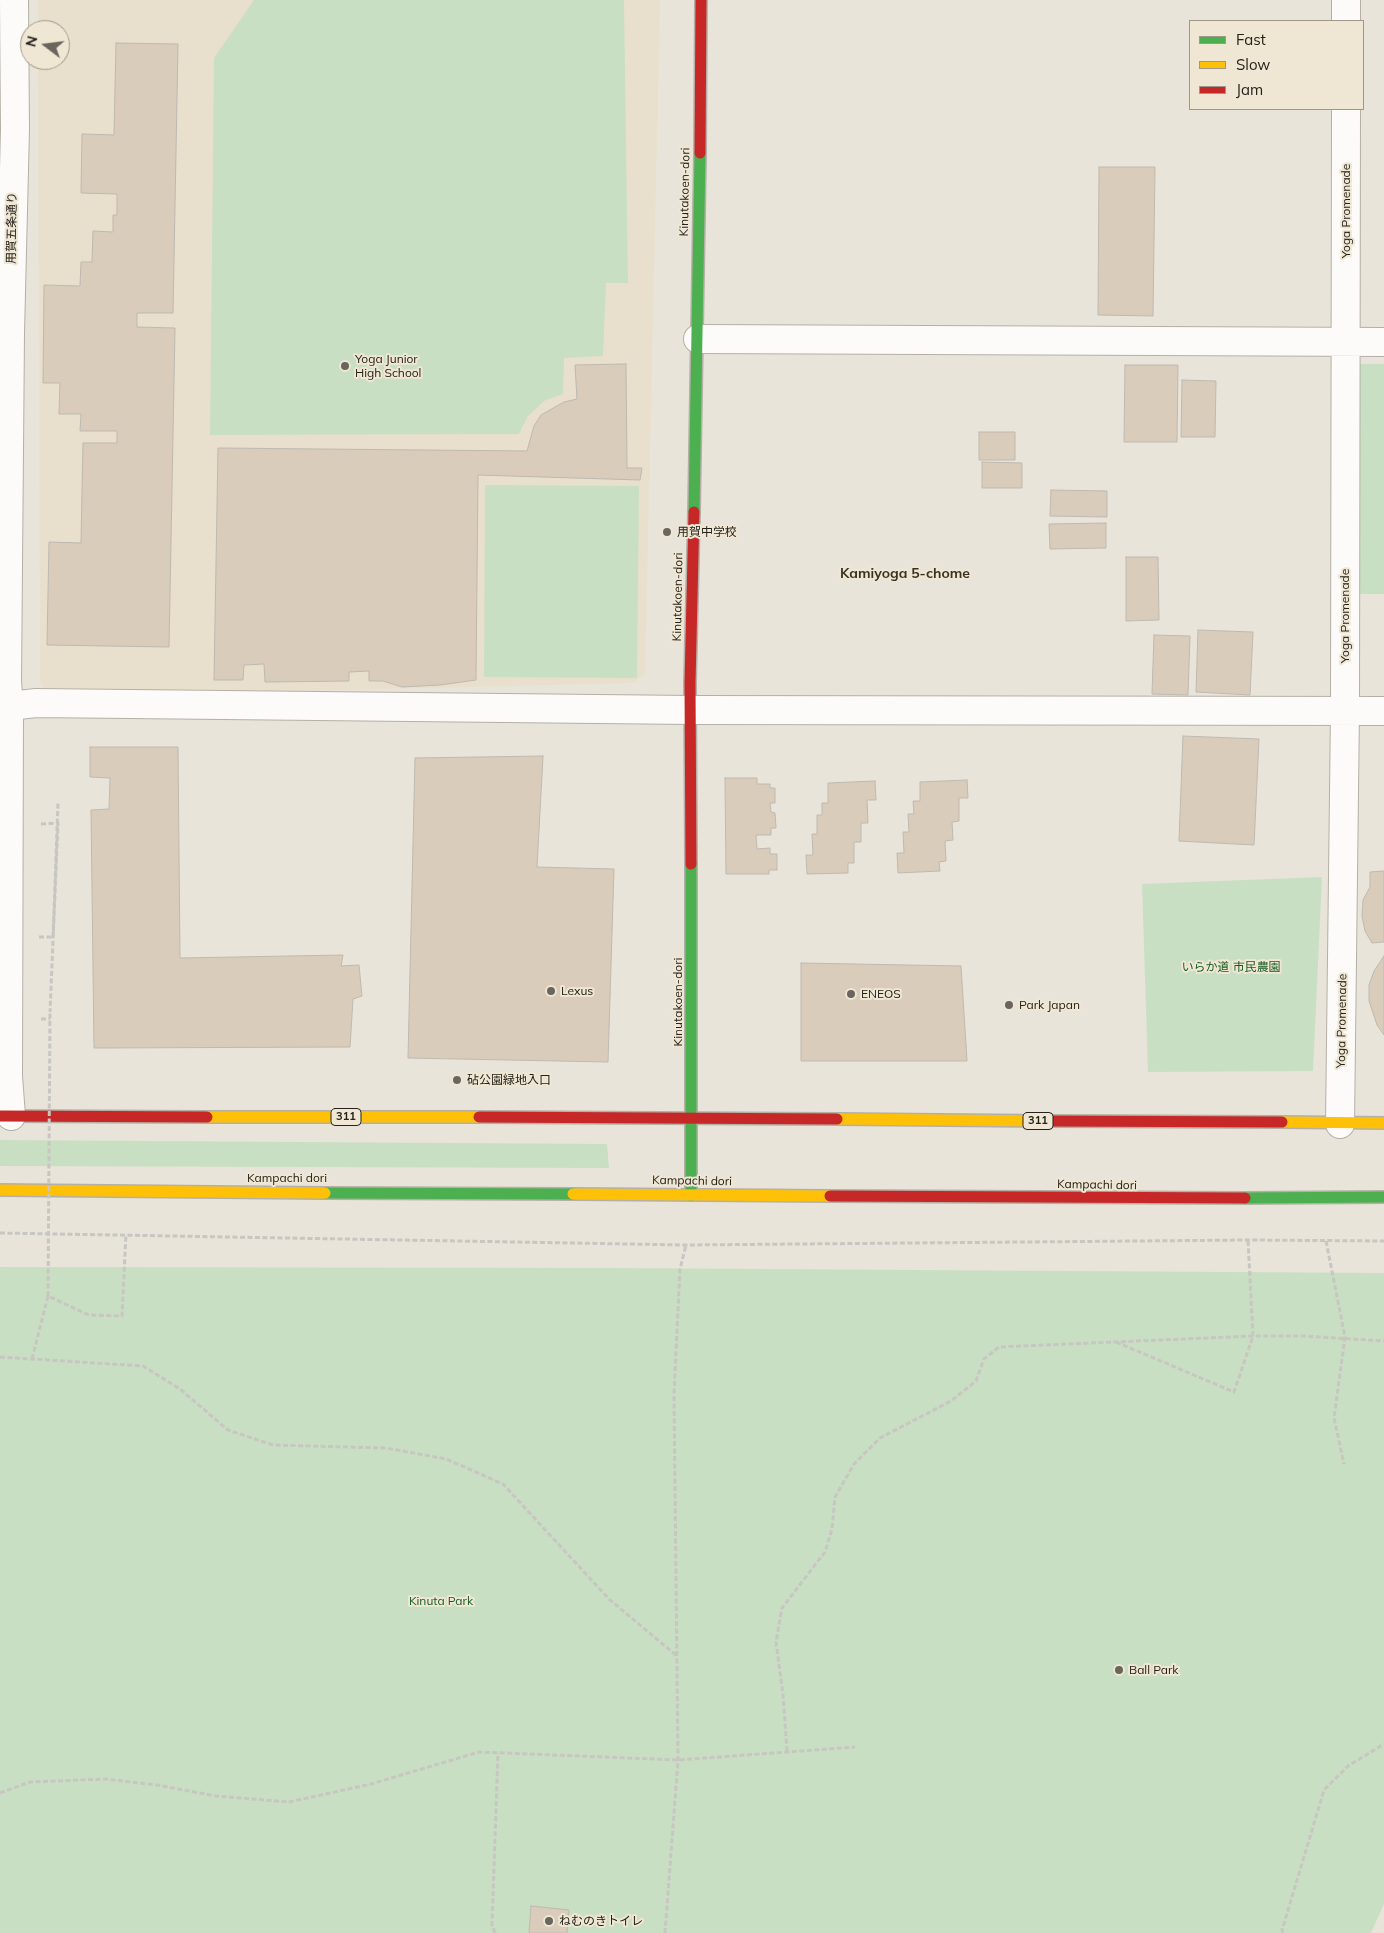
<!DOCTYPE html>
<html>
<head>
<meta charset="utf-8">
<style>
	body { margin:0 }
	#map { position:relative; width:1384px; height:1933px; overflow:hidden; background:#e9e4d9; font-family:Mulish,sans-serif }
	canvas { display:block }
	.legend { position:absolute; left:1189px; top:20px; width:175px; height:90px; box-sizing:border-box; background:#efe6d3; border:1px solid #9e9889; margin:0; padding:6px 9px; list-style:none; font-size:15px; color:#25221b }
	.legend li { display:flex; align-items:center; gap:10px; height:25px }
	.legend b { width:25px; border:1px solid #9e9889 }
	.north { position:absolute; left:20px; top:20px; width:50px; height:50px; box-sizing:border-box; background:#efe6d3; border:1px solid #9e9889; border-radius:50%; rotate:285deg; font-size:14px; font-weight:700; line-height:20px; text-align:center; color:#25221b }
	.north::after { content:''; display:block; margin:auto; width:18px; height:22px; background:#6a665e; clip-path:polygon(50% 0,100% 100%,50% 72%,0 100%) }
</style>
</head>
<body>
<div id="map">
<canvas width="1384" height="1933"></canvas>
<ul class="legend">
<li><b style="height:6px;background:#4caf50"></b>Fast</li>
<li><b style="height:6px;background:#ffc107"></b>Slow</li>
<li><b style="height:6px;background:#c62828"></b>Jam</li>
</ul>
<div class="north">N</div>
</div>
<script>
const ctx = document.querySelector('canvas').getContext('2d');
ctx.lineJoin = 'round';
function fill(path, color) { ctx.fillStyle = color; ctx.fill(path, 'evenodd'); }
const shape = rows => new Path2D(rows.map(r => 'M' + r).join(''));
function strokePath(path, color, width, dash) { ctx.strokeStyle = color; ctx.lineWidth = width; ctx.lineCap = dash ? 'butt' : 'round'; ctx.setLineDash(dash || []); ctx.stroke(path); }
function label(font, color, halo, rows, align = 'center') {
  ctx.font = font + ' Mulish,"Noto Sans JP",sans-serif'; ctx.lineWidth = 4; ctx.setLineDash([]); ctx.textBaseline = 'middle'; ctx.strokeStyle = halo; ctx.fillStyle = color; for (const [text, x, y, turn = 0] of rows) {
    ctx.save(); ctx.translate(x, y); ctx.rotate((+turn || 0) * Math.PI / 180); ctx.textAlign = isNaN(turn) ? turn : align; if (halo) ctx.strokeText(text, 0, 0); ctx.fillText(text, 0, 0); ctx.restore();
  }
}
const built = shape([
	[38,0,660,0,645,672,634,683,50,697,40,681,38,60,60,60,60,30,38,30]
]);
const green = shape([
	[254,0,624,0,628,283,606,283,603,356,564,358,563,394,544,401,528,416,519,434,210,435,214,58],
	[1357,364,1384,364,1384,594,1357,594],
	[485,485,639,486,637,678,484,677],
	[1322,877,1313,1071,1148,1072,1142,884],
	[0,1140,607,1144,609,1168,0,1166],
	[0,1267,611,1268,1384,1273,1384,1904,1371,1933,0,1933]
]);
const building = shape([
	[116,43,178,44,173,313,137,313,137,327,175,328,169,647,47,645,49,542,81,543,83,443,117,443,117,431,80,431,81,414,59,414,60,383,43,383,44,285,80,286,81,262,92,262,93,231,113,232,113,215,117,215,117,194,81,193,82,134,114,135,116,43],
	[1099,167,1155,167,1153,316,1098,315,1099,167],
	[626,364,627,468,642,468,640,480,478,475,476,680,440,685,402,687,383,681,369,681,369,671,349,672,349,681,265,682,264,664,244,665,243,680,214,680,218,448,527,451,534,426,541,415,564,402,577,399,575,365,626,364],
	[1125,365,1178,365,1177,442,1124,442,1125,365],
	[1182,380,1216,381,1215,437,1181,437,1182,380],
	[979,432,1015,432,1015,460,979,460,979,432],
	[982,462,1022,463,1022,488,982,488,982,462],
	[1051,490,1107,491,1107,517,1050,516,1051,490],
	[1106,523,1106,548,1050,549,1049,524,1106,523],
	[1126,557,1158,557,1159,620,1126,621,1126,557],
	[1198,630,1253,632,1250,695,1196,692,1198,630],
	[1154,635,1190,636,1188,695,1152,694,1154,635],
	[1183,736,1259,739,1254,845,1179,841,1183,736],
	[90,747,178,747,180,958,343,955,341,966,359,965,362,996,353,999,350,1047,94,1048,91,810,109,809,110,778,90,777,90,747],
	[543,756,537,867,614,869,608,1062,408,1058,415,758,543,756],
	[725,778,757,778,757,784,770,784,770,788,775,788,775,803,770,803,771,812,775,813,776,828,771,828,771,835,756,835,757,849,770,848,770,854,777,854,777,870,769,870,769,874,726,874,725,778],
	[967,780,968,798,959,798,959,821,952,822,953,840,945,841,946,861,939,862,940,871,898,873,897,853,904,853,903,832,909,832,908,814,914,814,913,801,920,801,920,782,967,780],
	[875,781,876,800,867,800,868,823,861,823,861,842,854,842,854,863,848,863,848,873,807,874,806,855,813,855,812,834,817,834,817,815,822,815,822,803,828,803,828,783,875,781],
	[1384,871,1384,942,1372,943,1365,931,1362,916,1363,900,1370,887,1370,872,1384,871],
	[1384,956,1384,1035,1377,1025,1369,1001,1369,985,1374,971,1384,956],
	[801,963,961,966,967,1061,801,1061,801,963],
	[531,1906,569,1910,567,1933,529,1933,531,1906]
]);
const path = shape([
	[41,824,58,823,50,1012],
	[39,937,53,937,58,803],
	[41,1019,50,1019],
	[0,1233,686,1245,1248,1240,1384,1241],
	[1326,1241,1345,1337,1334,1418,1344,1464],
	[1116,1342,1234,1392,1253,1336,1248,1240],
	[0,1357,143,1366,180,1389,228,1430,273,1445,386,1448,446,1459,503,1484,609,1599,677,1656],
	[32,1359,48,1296,89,1315,122,1316,126,1234],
	[787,1751,783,1695,776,1642,782,1608,825,1552,832,1529,835,1497,854,1464,880,1438,951,1401,976,1381,984,1359,999,1347,1253,1336,1304,1336,1384,1341],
	[0,1793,30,1782,105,1779,157,1785,216,1796,289,1802,371,1784,479,1752,678,1760,855,1747],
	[495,1933,492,1925,498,1753],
	[665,1933,678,1760,674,1394,680,1269,686,1245],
	[1283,1933,1282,1930,1324,1790,1348,1766,1384,1744]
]);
const street = shape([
	[1346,0,1346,21],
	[698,339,1384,342],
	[0,707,36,703,691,710,1384,711],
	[11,1116,8,1076,9,707,7,681,10,333,15,129,14,0],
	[1340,1124,1345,710,1346,109]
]);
const fast = shape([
	[694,512,700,153],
	[691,864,691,1195],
	[325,1193,573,1194],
	[1245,1198,1384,1197]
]);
const slow = shape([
	[207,1117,479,1117],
	[837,1119,1048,1121],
	[1282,1122,1384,1123],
	[0,1190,325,1193],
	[573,1194,830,1196]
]);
const jam = shape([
	[700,153,701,0],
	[691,864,690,683,694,512],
	[0,1116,207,1117],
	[479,1117,837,1119],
	[1048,1121,1282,1122],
	[830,1196,1245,1198]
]);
const pathBridge = shape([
	[48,1296,50,1012]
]);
const markers = [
	[345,366,5,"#6a665e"],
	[667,532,5,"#6a665e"],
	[551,991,5,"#6a665e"],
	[851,994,5,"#6a665e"],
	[1009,1005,5,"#6a665e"],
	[457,1080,5,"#6a665e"],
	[1119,1670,5,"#6a665e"],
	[549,1921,5,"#6a665e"]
];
const shields = [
	[346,1117,30],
	[1038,1121,30]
];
const shieldNames = [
	["311",346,1117],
	["311",1038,1121]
];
const streetNames = [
	["Kinutakoen-dori",685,192,-89],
	["Yoga Promenade",1346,211,-90],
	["用賀五条通り",12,228,-89],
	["Kinutakoen-dori",678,597,-89],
	["Yoga Promenade",1345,616,-90],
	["Kinutakoen-dori",678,1002,-90],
	["Yoga Promenade",1342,1021,-89],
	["Kampachi dori",287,1178],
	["Kampachi dori",692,1181,1],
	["Kampachi dori",1097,1185,1]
];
const poiNames = [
	["Yoga Junior",355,359],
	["High School",355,373],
	["用賀中学校",677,532],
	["Lexus",561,991],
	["ENEOS",861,994],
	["Park Japan",1019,1005],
	["砧公園緑地入口",467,1080],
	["Ball Park",1129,1670],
	["ねむのきトイレ",559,1921]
];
const parkNames = [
	["いらか道 市民農園",1231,967],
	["Kinuta Park",441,1601]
];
const neighbourhoodNames = [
	["Kamiyoga 5-chome",905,574]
];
fill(built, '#e8e0cc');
fill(green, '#c9dfc3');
fill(building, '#daccba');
strokePath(building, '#beb9b1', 1);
strokePath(street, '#b4b0a7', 30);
strokePath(fast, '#b4b0a7', 14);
strokePath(slow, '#b4b0a7', 14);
strokePath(jam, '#b4b0a7', 14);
strokePath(path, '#c7c6c1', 3, [5, 2.5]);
strokePath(street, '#fcfbf9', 28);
strokePath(fast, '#4caf50', 11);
strokePath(slow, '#ffc107', 11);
strokePath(jam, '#c62828', 11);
strokePath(pathBridge, '#c7c6c1', 3, [5, 2.5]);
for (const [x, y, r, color] of markers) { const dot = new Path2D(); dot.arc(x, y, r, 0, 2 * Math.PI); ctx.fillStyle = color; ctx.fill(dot); strokePath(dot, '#efe6d3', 2); }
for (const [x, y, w] of shields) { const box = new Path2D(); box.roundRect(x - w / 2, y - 8.5, w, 17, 4); ctx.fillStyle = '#efe6d3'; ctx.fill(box); strokePath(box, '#25221b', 1); }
label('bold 11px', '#25221b', null, shieldNames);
label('12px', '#25221b', '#efe6d3', streetNames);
label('12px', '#25221b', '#efe6d3', poiNames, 'left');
label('12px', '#155c22', '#efe6d3', parkNames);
label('bold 14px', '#3a3324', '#efe6d3', neighbourhoodNames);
</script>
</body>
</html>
